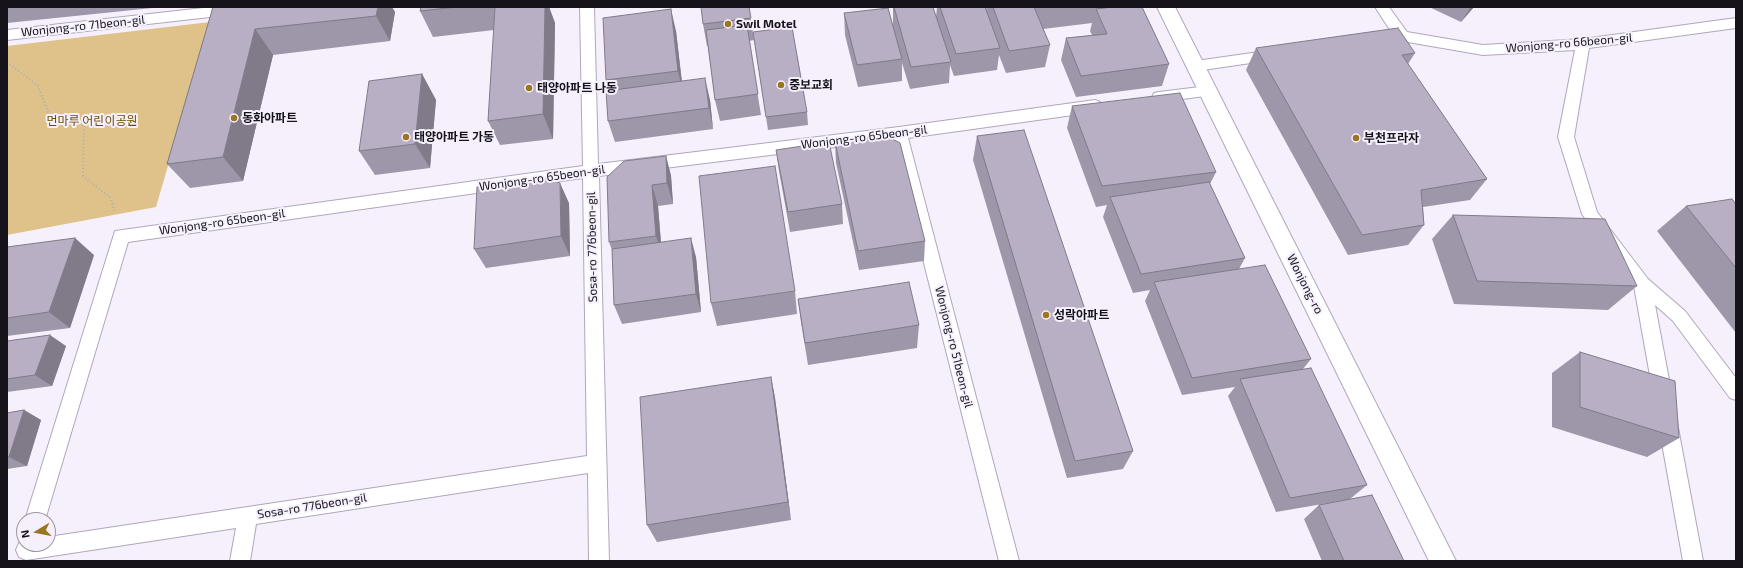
<!DOCTYPE html>
<html>
<head>
<meta charset="utf-8">
<style>
	body { margin:0 }
	#map { position:relative; width:1743px; height:568px; overflow:hidden; background:#f6f0fd; font-family:"Exo 2",sans-serif }
	canvas { display:block }
	.frame { position:absolute; inset:0; border:8px solid #16131a; pointer-events:none }
	.north { position:absolute; left:16px; top:512px; width:40px; height:40px; box-sizing:border-box; background:#f6f0fd; border:1px solid #9c98a2; border-radius:50%; rotate:260deg; font-size:11px; font-weight:700; line-height:16px; text-align:center; color:#16131a }
	.north::after { content:''; display:block; margin:auto; width:14px; height:18px; background:#9a7621; clip-path:polygon(50% 0,100% 100%,50% 72%,0 100%) }
</style>
</head>
<body>
<div id="map">
<canvas width="1743" height="568"></canvas>
<div class="frame"></div>
<div class="north">N</div>
</div>
<script>
const ctx = document.querySelector('canvas').getContext('2d');
ctx.lineJoin = 'round';
function fill(path, color) { ctx.fillStyle = color; ctx.fill(path, 'evenodd'); }
const shape = rows => new Path2D(rows.map(r => 'M' + r).join(''));
function strokePath(path, color, width, dash) { ctx.strokeStyle = color; ctx.lineWidth = width; ctx.lineCap = dash ? 'butt' : 'round'; ctx.setLineDash(dash || []); ctx.stroke(path); }
function label(font, color, halo, rows, align = 'center') {
  ctx.font = font + ' "Exo 2","Noto Sans KR",sans-serif'; ctx.lineWidth = 4; ctx.setLineDash([]); ctx.textBaseline = 'middle'; ctx.strokeStyle = halo; ctx.fillStyle = color; for (const [text, x, y, turn = 0] of rows) {
    ctx.save(); ctx.translate(x, y); ctx.rotate((+turn || 0) * Math.PI / 180); ctx.textAlign = isNaN(turn) ? turn : align; if (halo) ctx.strokeText(text, 0, 0); ctx.fillText(text, 0, 0); ctx.restore();
  }
}
const green = shape([
	[210,22,156,207,7,235,7,46]
]);
const path = shape([
	[7,62,38,86,50,117,84,125,83,176,111,198,115,213]
]);
const lane = shape([
	[212,7,261,7,259,10,254,12,7,40,7,30,212,7],
	[580,7,594,7,598,164,899,127,1095,100,1100,102,1102,106,1100,110,1095,112,908,138,1019,561,999,561,893,140,599,176,609,561,589,561,588,473,256,524,250,561,230,561,236,528,26,560,19,557,16,550,19,543,24,541,24,544,48,544,48,537,587,456,583,178,128,242,45,520,25,520,115,231,583,166,580,7],
	[1375,7,1389,7,1407,32,1483,45,1583,39,1736,18,1736,28,1589,48,1574,137,1597,212,1648,279,1685,311,1736,378,1736,400,1730,398,1673,321,1655,305,1703,561,1683,561,1634,286,1582,214,1558,137,1575,50,1483,55,1402,41,1382,44,1377,43,1375,39,1377,35,1392,33,1375,7],
	[1273,50,1278,51,1280,55,1278,59,1196,71,1191,70,1189,66,1191,62,1196,61,1273,50],
	[1208,86,1213,87,1215,91,1213,95,1159,102,1154,101,1152,97,1154,93,1159,92,1208,86]
]);
const street = shape([
	[1157,7,1175,7,1456,561,1429,561,1157,7]
]);
const wall = shape([
	[7,7,162,7,7,23],
	[213,7,392,7,395,12,390,41,273,55,243,181,190,188,167,164],
	[421,7,549,7,555,23,553,139,500,145,488,121,494,30,433,37,420,11],
	[749,7,754,40,749,41,761,115,720,121,715,100,708,46,707,46,703,24],
	[893,7,936,17,937,7,985,7,986,9,987,7,1142,7,1169,64,1162,86,1076,97,1061,60,1066,38,1092,35,1090,31,1092,23,1043,29,1050,45,1045,67,1006,73,999,55,997,70,954,76,950,65,949,83,910,89,902,63,902,81,858,87,845,35,844,13,893,25],
	[1429,7,1474,7,1461,22],
	[676,31,682,81,710,100,713,129,615,142,608,121,609,90,606,80],
	[753,32,807,112,808,125,768,130],
	[1256,48,1415,53,1408,64,1487,179,1470,200,1423,207,1424,225,1408,245,1348,255,1246,70],
	[422,74,436,100,430,168,375,175,359,151],
	[1072,106,1216,172,1210,184,1245,258,1239,269,1311,359,1303,369,1367,485,1350,499,1404,561,1322,561,1304,519,1319,505,1340,501,1276,512,1228,396,1235,387,1182,395,1145,301,1150,290,1133,293,1103,217,1107,205,1096,207,1067,128],
	[977,136,1133,451,1123,469,1067,478,973,160],
	[835,142,925,241,924,261,859,270,836,163],
	[776,150,842,204,843,224,790,232,779,171],
	[666,156,671,176,673,204,658,206,661,242,696,257,701,312,622,324,614,305,612,250,609,242],
	[569,203,570,256,486,268,474,249],
	[1736,204,1736,333,1657,231,1686,206],
	[1453,215,1637,286,1608,310,1454,304,1432,239],
	[7,247,94,255,70,328,7,336],
	[795,291,797,314,717,326,711,303],
	[798,299,919,325,917,348,808,365,801,322],
	[7,341,66,346,52,386,7,392],
	[1580,352,1679,438,1647,457,1552,427,1552,373],
	[771,377,775,398,791,520,657,542,647,525],
	[24,410,41,420,27,466,7,469,7,413]
]);
const shadedWall = shape([
	[378,7,392,7,395,12,390,41,376,16],
	[545,7,549,7,555,23,553,139,543,114],
	[1471,7,1474,7,1461,22],
	[671,9,676,31,683,93,678,71],
	[255,29,273,55,243,181,223,157],
	[422,74,436,100,430,168,415,144],
	[705,78,710,100,713,129,709,108],
	[666,156,671,176,673,204,667,183],
	[560,183,569,203,570,256,561,236],
	[652,185,658,206,662,256,656,236],
	[75,238,94,255,70,328,49,312],
	[691,238,696,257,701,312,696,294],
	[50,335,66,346,52,386,35,375],
	[771,377,775,398,791,520,788,502],
	[24,410,41,420,27,466,9,457]
]);
const building = shape([
	[213,7,378,7,376,16,255,29,223,157,167,164,213,7],
	[421,7,457,7,420,11,421,7],
	[495,7,545,7,543,114,488,121,495,7],
	[701,7,749,7,751,18,703,24,701,7],
	[894,7,933,7,951,62,911,67,894,7],
	[940,7,985,7,1000,48,956,54,940,7],
	[993,7,1034,7,1050,45,1009,51,993,7],
	[1113,7,1142,7,1169,64,1081,76,1066,38,1107,34,1096,9,1113,7],
	[888,8,902,59,857,65,844,13,888,8],
	[671,9,678,71,606,80,603,18,671,9],
	[747,25,758,94,715,100,706,30,747,25],
	[792,27,807,112,766,117,753,32,792,27],
	[1398,28,1415,53,1402,55,1487,179,1421,190,1424,225,1362,235,1256,48,1398,28],
	[422,74,415,144,359,151,369,81,422,74],
	[705,78,709,108,608,121,606,91,705,78],
	[1180,93,1216,172,1102,186,1072,106,1180,93],
	[1024,130,1133,451,1075,461,977,136,1024,130],
	[885,135,900,143,925,241,858,251,835,142,885,135],
	[829,142,842,204,788,212,776,150,829,142],
	[666,156,667,183,652,185,656,236,609,242,607,177,624,161,666,156],
	[775,166,795,291,711,303,699,176,775,166],
	[546,178,560,183,561,236,474,249,477,187,546,178],
	[1209,182,1245,258,1141,274,1110,197,1209,182],
	[1732,199,1736,204,1736,268,1686,206,1732,199],
	[1453,215,1605,219,1637,286,1477,281,1453,215],
	[75,238,49,312,7,318,7,247,75,238],
	[691,238,696,294,614,305,612,249,691,238],
	[1265,265,1311,359,1192,378,1154,282,1265,265],
	[909,282,919,325,805,343,798,299,909,282],
	[50,335,35,375,7,379,7,341,50,335],
	[1580,352,1675,381,1679,438,1580,407,1580,352],
	[1311,368,1367,485,1290,498,1240,379,1311,368],
	[771,377,788,502,647,525,640,397,771,377],
	[24,410,9,457,7,457,7,413,24,410],
	[1372,495,1404,561,1344,561,1319,505,1372,495]
]);
const markers = [
	[728,24,4,"#9a7621"],
	[781,85,4,"#9a7621"],
	[529,88,4,"#9a7621"],
	[234,118,4,"#9a7621"],
	[406,137,4,"#9a7621"],
	[1356,138,4,"#9a7621"],
	[1046,315,4,"#9a7621"]
];
const poiNames = [
	["Swil Motel",736,24],
	["중보교회",789,85],
	["태양아파트 나동",537,88],
	["동화아파트",242,118],
	["태양아파트 가동",414,137],
	["부천프라자",1364,138],
	["성락아파트",1054,315]
];
const streetNames = [
	["Wonjong-ro 71beon-gil",83,26,-6],
	["Wonjong-ro 66beon-gil",1569,43,-5],
	["Wonjong-ro 65beon-gil",864,137,-7],
	["Wonjong-ro 65beon-gil",542,178,-8],
	["Wonjong-ro 65beon-gil",222,222,-8],
	["Sosa-ro 776beon-gil",592,247,-91],
	["Wonjong-ro",1305,284,63],
	["Wonjong-ro 51beon-gil",954,347,76],
	["Sosa-ro 776beon-gil",312,506,-9]
];
const parkNames = [
	["먼마루 어린이공원",92,121]
];
fill(green, '#dec28a');
strokePath(lane, '#b0a7bb', 2);
strokePath(street, '#b0a7bb', 2);
strokePath(path, '#b0abb7', 2, [1, 2.5]);
fill(lane, '#fff');
fill(street, '#fff');
fill(wall, '#9e96a9');
fill(shadedWall, '#817a89');
fill(building, '#b8afc4');
strokePath(building, '#817a89', 1);
for (const [x, y, r, color] of markers) { const dot = new Path2D(); dot.arc(x, y, r, 0, 2 * Math.PI); ctx.fillStyle = color; ctx.fill(dot); strokePath(dot, '#f6f0fd', 1.5); }
label('bold 12px', '#16131a', '#f6f0fd', poiNames, 'left');
label('12px', '#16131a', '#f6f0fd', streetNames);
label('12px', '#6b4e00', '#f6f0fd', parkNames);
</script>
</body>
</html>
